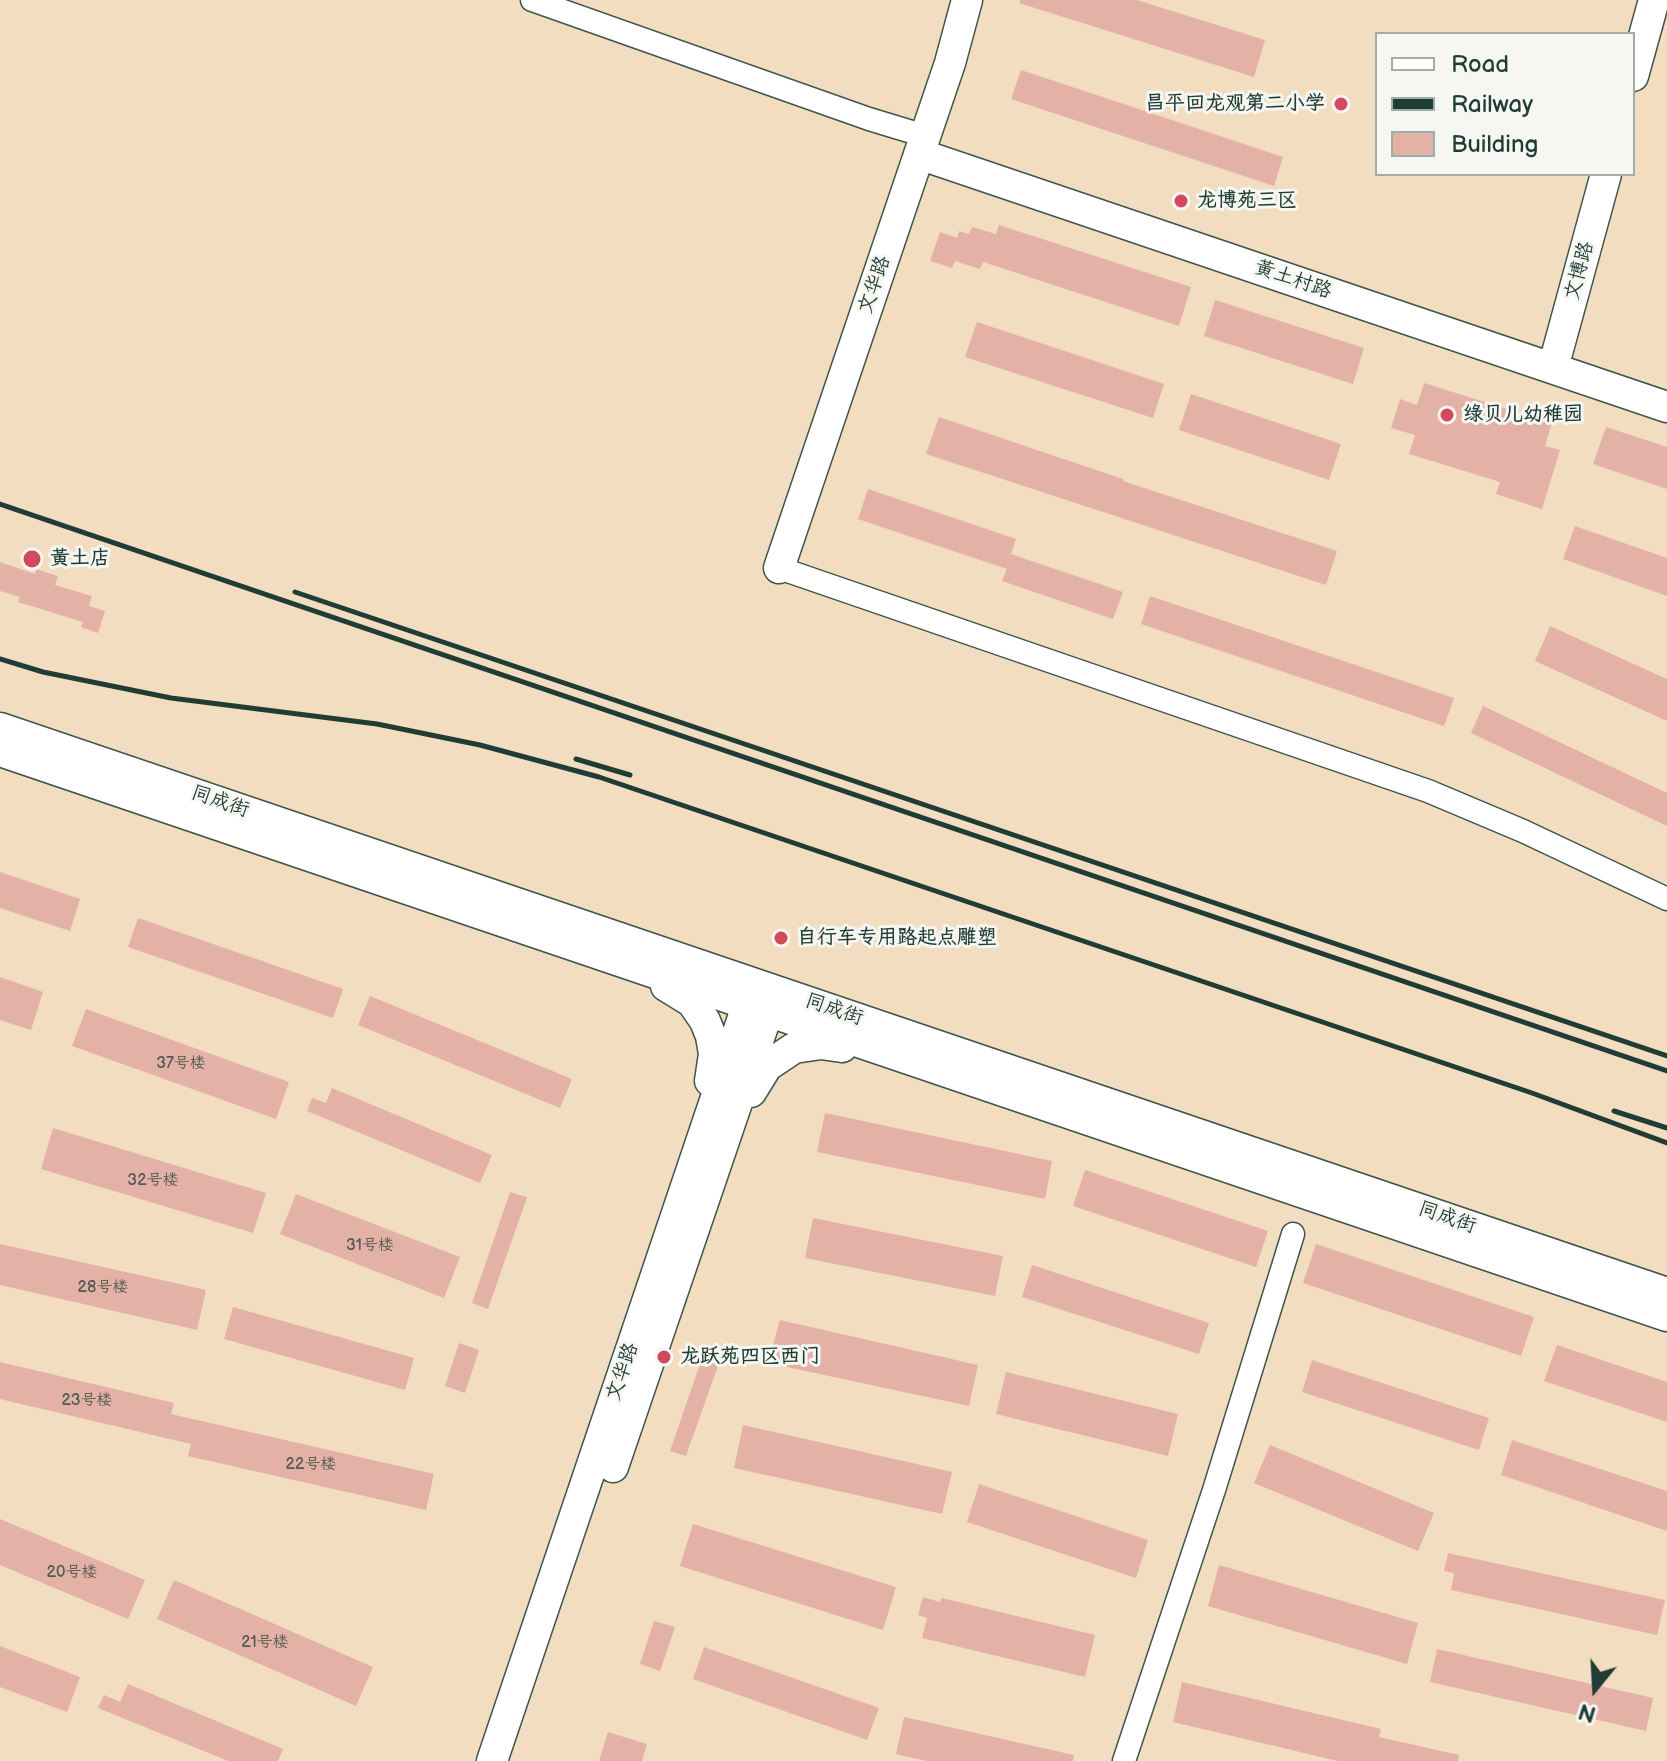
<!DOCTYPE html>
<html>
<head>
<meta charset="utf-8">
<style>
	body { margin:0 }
	#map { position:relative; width:1667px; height:1761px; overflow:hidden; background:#f3ddc1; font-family:"Balsamiq Sans",sans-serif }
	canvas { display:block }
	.legend { position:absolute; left:1375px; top:32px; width:260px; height:144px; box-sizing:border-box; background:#f6f6f2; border:2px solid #a0aca6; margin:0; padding:10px 14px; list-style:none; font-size:24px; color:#1f3d34 }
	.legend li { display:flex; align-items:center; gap:16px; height:40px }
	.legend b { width:40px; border:2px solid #a0aca6 }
	.north { position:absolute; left:1555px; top:1649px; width:80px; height:80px; -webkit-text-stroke:6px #f6f6f2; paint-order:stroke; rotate:198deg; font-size:22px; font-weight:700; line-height:32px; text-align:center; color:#1f3d34 }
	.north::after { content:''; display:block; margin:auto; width:28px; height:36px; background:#1f3d34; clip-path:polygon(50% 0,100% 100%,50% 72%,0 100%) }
</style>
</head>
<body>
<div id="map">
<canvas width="1667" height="1761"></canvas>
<ul class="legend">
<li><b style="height:10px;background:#fff"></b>Road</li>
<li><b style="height:10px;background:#1f3d34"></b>Railway</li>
<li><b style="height:22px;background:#e4b1a6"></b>Building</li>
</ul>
<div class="north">N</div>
</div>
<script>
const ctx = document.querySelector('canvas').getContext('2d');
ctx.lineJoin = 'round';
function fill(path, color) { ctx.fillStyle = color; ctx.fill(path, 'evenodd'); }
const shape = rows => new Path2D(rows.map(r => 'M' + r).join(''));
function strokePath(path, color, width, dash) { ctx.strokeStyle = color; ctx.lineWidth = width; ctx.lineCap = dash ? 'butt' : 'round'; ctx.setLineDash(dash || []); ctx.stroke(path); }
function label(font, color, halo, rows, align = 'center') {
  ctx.font = font + ' "Balsamiq Sans","LXGW WenKai TC",sans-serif'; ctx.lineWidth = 6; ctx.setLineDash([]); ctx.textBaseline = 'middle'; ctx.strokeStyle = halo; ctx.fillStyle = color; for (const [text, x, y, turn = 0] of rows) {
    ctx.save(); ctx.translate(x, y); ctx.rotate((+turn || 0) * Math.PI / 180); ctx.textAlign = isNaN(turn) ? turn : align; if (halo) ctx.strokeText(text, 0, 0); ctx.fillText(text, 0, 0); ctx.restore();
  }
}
const building = shape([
	[1020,0,1137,0,1265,40,1254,77,1019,3],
	[1021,70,1283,157,1274,186,1011,99],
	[999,225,1191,287,1179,326,983,262,980,269,955,261,952,268,930,261,940,232,957,238,959,231,969,234,972,227,996,234],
	[1215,300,1364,348,1353,384,1204,336],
	[977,322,1164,384,1153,418,965,357],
	[1424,383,1552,423,1545,446,1560,450,1542,509,1496,494,1500,482,1409,454,1415,435,1391,428,1400,399,1417,405],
	[1191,394,1341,444,1329,480,1179,430],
	[939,417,1123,479,1123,481,1337,551,1326,585,926,454],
	[1606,427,1667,447,1667,489,1593,464],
	[868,489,1016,539,1011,554,1123,592,1113,619,1002,581,1007,569,858,519],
	[1575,526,1667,558,1667,596,1563,559],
	[0,562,35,574,36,569,58,576,55,585,92,596,89,606,105,611,98,633,81,627,83,622,18,602,20,597,0,591],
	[1150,596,1454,698,1444,726,1141,624],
	[1550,626,1667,679,1667,721,1535,661],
	[1483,706,1667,793,1667,826,1471,733],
	[0,872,80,899,70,931,0,908],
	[138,918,343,989,333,1018,128,947],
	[0,977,43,992,31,1030,0,1020],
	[370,996,572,1079,560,1108,358,1025],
	[86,1009,289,1082,276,1119,72,1046],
	[332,1088,492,1155,480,1183,307,1111,312,1098,326,1103],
	[825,1113,1052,1161,1045,1199,817,1152],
	[53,1128,266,1193,253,1233,41,1169],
	[1085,1170,1268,1231,1256,1267,1073,1206],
	[510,1192,527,1197,488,1309,472,1303],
	[296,1194,460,1257,444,1298,280,1234],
	[813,1218,1003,1256,995,1296,805,1258],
	[0,1244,206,1290,197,1330,0,1285],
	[1316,1244,1534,1317,1521,1356,1303,1283],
	[1032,1265,1209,1323,1199,1354,1022,1297],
	[233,1307,414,1358,405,1390,224,1339],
	[780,1320,978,1365,969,1406,768,1363],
	[459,1343,479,1350,465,1393,445,1386],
	[707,1344,724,1349,686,1456,670,1451],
	[1557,1345,1667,1382,1667,1422,1544,1381],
	[1312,1360,1489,1418,1479,1450,1302,1392],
	[0,1362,174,1403,171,1414,434,1474,426,1510,188,1456,191,1444,0,1399],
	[1006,1372,1178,1414,1168,1456,996,1414],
	[743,1425,952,1472,942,1514,734,1468],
	[1512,1440,1667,1491,1667,1531,1501,1475],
	[1270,1445,1434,1513,1418,1551,1254,1483],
	[979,1484,1148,1540,1136,1578,967,1522],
	[0,1519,145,1580,128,1619,0,1565],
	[693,1524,896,1587,883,1630,680,1566],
	[1448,1553,1665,1600,1657,1635,1451,1590,1454,1573,1444,1571],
	[1219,1565,1418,1623,1407,1664,1208,1606],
	[174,1580,373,1667,356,1706,157,1619],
	[923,1597,940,1602,942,1598,1095,1635,1085,1677,922,1638,927,1618,918,1615],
	[654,1621,675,1627,660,1671,640,1664],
	[0,1646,80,1677,67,1712,0,1687],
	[704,1647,879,1708,867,1740,693,1679],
	[1437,1649,1653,1698,1646,1731,1430,1682],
	[1182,1682,1381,1729,1379,1737,1459,1755,1458,1761,1338,1761,1173,1722],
	[128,1684,283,1749,278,1761,228,1761,98,1708,104,1695,120,1702],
	[904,1717,1074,1755,1073,1761,927,1761,896,1754],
	[608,1732,647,1744,642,1761,599,1761]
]);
const street = shape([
	[532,0,869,119,925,136],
	[779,568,1428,791,1523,831,1667,899],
	[1124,1761,1214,1490,1293,1234]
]);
const secondary = shape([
	[1633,76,1654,0],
	[919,154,1667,407],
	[1553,368,1606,174],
	[779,568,950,63,967,0],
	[0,728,1667,1293],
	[0,751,1667,1316],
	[666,986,692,1002,705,1021,711,1036,714,1054,710,1081],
	[751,1092,767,1066,794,1048,821,1044,842,1047],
	[613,1467,774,994],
	[492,1761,754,985]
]);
const rail = shape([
	[0,504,1667,1071],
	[295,592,1667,1056],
	[0,659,43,672,171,698,377,724,480,745,599,777,1532,1093,1667,1143],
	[576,759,630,775],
	[1614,1111,1667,1128]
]);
const markers = [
	[1341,104,8,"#d1495b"],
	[1181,201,8,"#d1495b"],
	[1447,415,8,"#d1495b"],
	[32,559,10,"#d1495b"],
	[781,938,8,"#d1495b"],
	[664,1357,8,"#d1495b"]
];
const numberNames = [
	["37号楼",181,1064],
	["32号楼",153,1181],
	["31号楼",370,1246],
	["28号楼",103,1288],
	["23号楼",87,1401],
	["22号楼",311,1465],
	["20号楼",72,1573],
	["21号楼",265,1643]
];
const poiNames = [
	["昌平回龙观第二小学",1325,104,"right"],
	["龙博苑三区",1197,201],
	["绿贝儿幼稚园",1463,415],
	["黄土店",50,559],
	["自行车专用路起点雕塑",797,938],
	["龙跃苑四区西门",680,1357]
];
const streetNames = [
	["文博路",1580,271,-75],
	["黄土村路",1293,280,19],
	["文华路",875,285,-71],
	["同成街",220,802,19],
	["同成街",834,1010,19],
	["同成街",1447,1218,19],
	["文华路",623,1372,-71]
];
fill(building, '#e4b1a6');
strokePath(street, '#3f5549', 25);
strokePath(secondary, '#3f5549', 33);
strokePath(street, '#fff', 22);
strokePath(secondary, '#fff', 30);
strokePath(rail, '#1f3d34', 5);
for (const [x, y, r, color] of markers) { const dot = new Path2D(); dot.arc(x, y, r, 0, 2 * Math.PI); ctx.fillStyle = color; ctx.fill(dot); strokePath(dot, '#f6f6f2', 3); }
label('16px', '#505a50', null, numberNames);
label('bold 20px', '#1f3d34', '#f6f6f2', poiNames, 'left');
label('20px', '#1f3d34', '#f6f6f2', streetNames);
</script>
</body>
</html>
